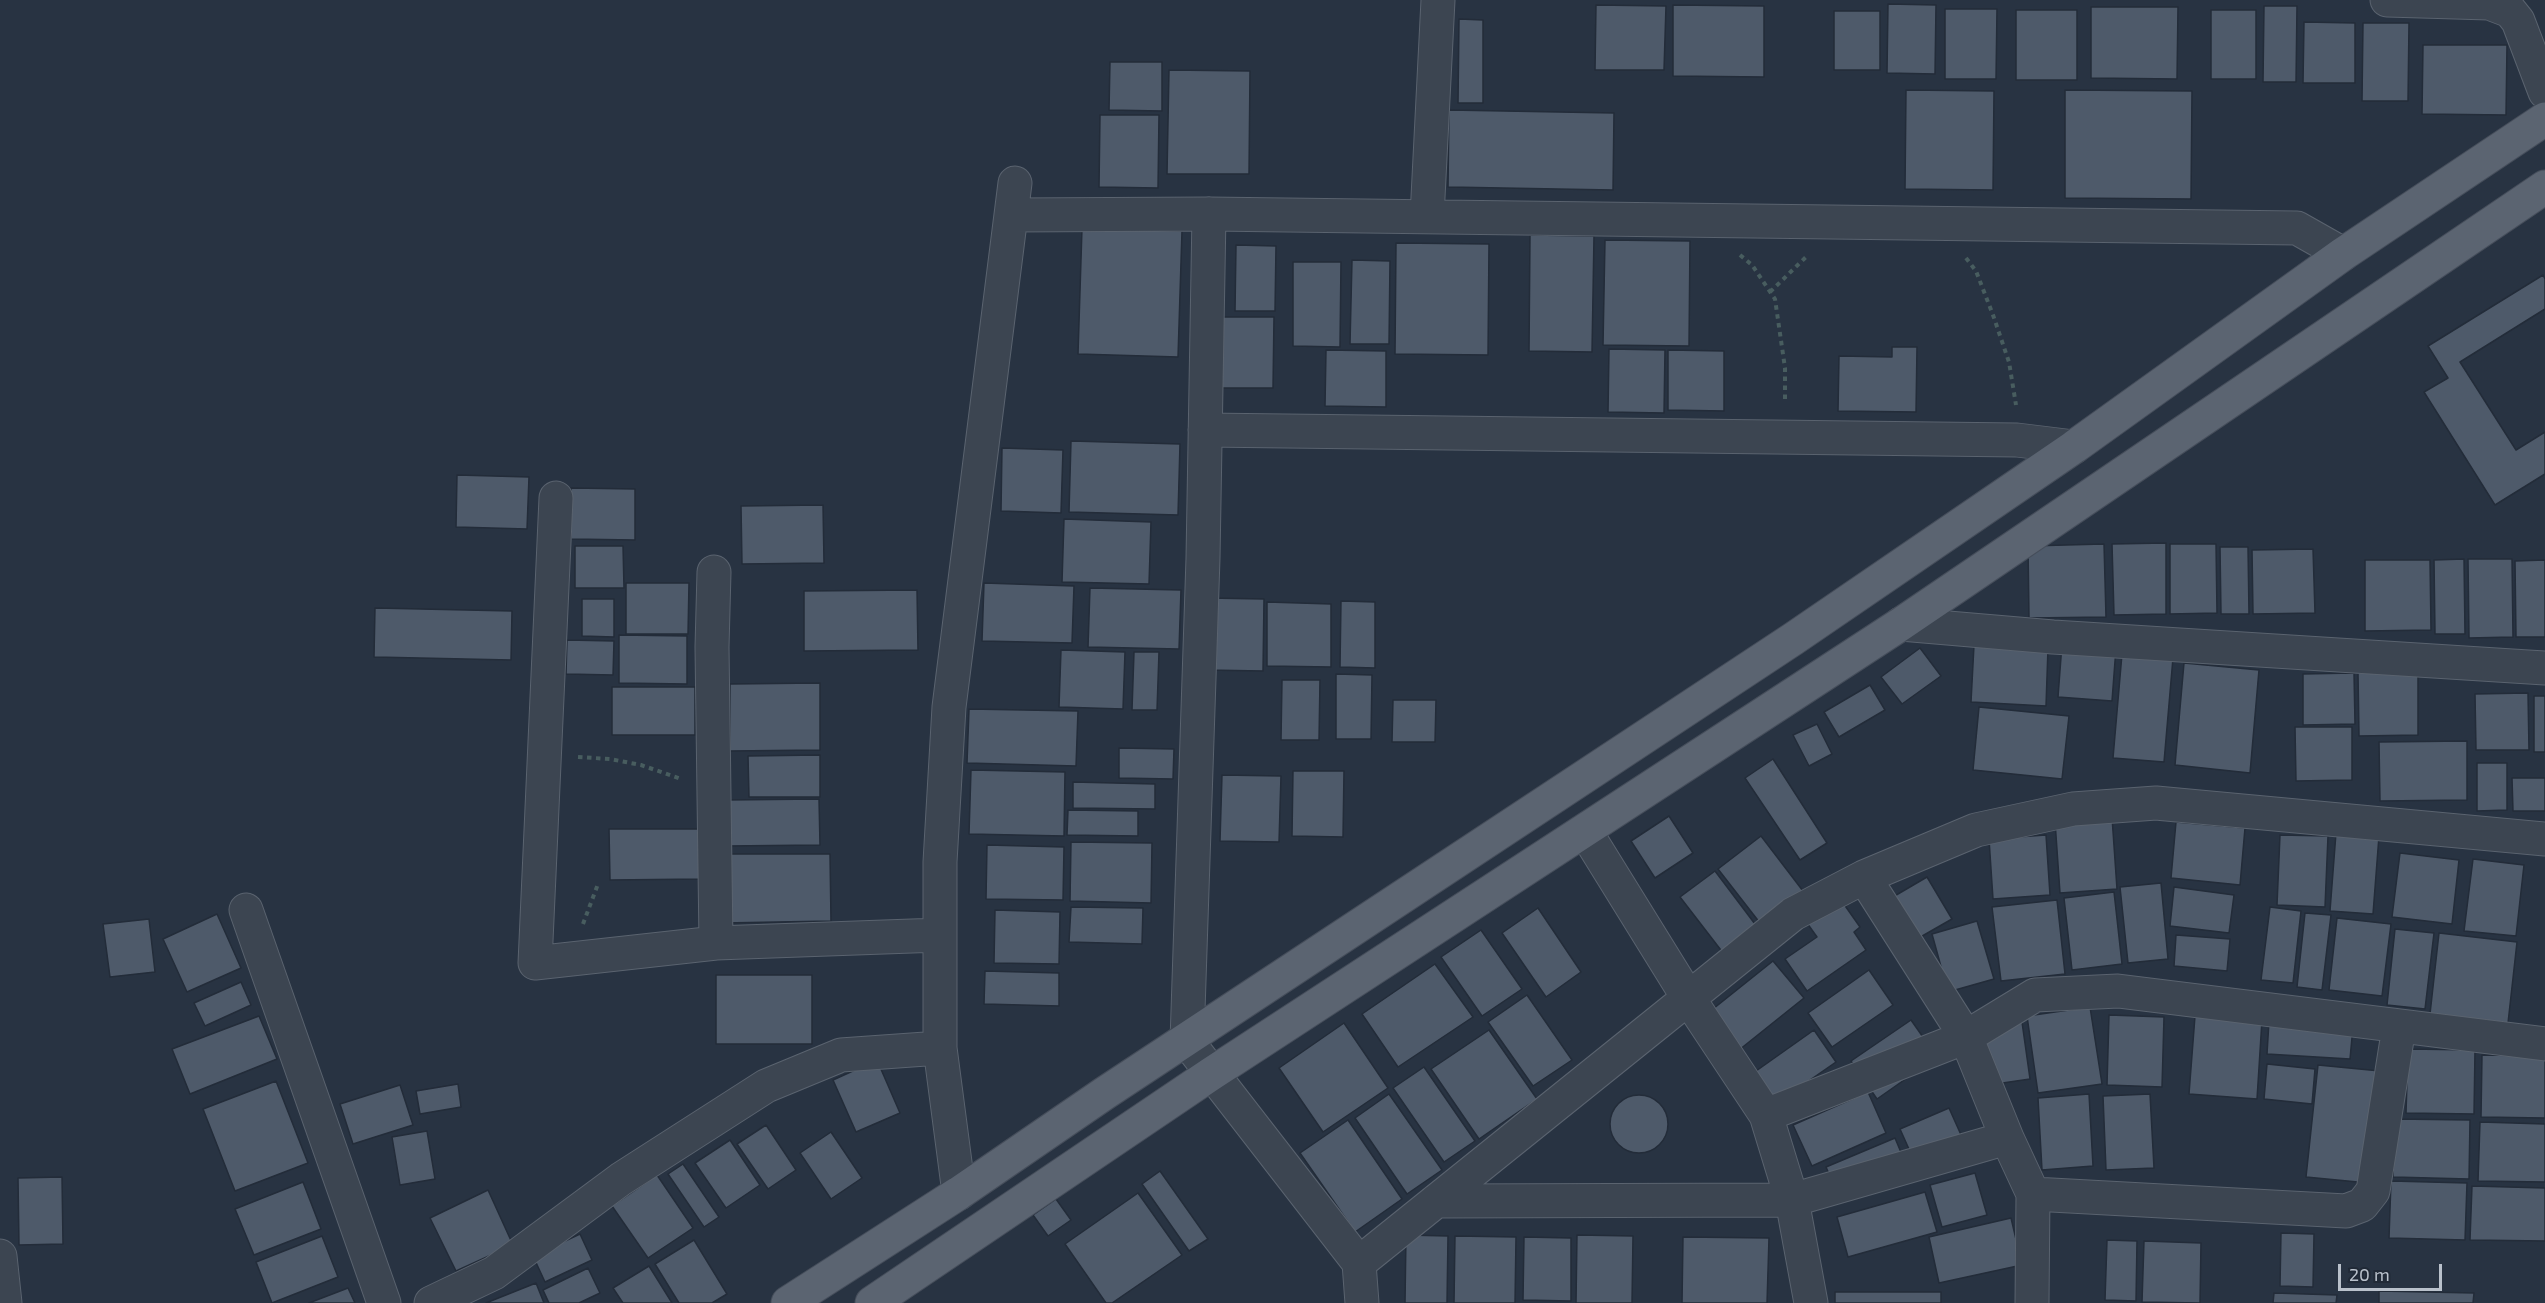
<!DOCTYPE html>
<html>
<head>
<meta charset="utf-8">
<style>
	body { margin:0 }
	#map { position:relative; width:2545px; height:1303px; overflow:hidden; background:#283342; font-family:"Exo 2",sans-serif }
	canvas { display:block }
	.scale { position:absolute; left:2338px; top:1264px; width:104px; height:27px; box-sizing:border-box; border:3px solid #b9c1cb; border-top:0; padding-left:8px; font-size:18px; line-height:21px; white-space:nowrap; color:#b9c1cb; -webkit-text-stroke:4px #212a37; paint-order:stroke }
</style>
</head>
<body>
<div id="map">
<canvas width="2545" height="1303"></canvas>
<div class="scale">20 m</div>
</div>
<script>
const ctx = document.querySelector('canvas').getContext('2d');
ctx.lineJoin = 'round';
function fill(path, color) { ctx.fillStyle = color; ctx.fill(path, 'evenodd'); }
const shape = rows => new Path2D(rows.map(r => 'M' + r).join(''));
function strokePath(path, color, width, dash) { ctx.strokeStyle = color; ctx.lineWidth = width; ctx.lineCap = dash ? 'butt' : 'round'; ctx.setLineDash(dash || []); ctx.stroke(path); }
const building = shape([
	[1888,4,1936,5,1935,74,1887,73,1888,4],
	[1596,5,1666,6,1664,70,1595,70,1596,5],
	[1673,5,1764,6,1764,77,1673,76,1673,5],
	[2264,6,2297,6,2296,82,2263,82,2264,6],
	[2091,7,2178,7,2177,79,2091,78,2091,7],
	[1945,9,1997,9,1996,79,1945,79,1945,9],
	[2016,10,2077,10,2077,80,2016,80,2016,10],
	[2211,10,2256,10,2256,79,2211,79,2211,10],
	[1834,11,1880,11,1880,70,1834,70,1834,11],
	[1459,19,1483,20,1483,103,1458,103,1459,19],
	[2304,22,2355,23,2355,83,2303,83,2304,22],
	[2363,23,2409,23,2408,101,2362,101,2363,23],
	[2423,45,2507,45,2506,115,2422,114,2423,45],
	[1110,62,1162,62,1162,111,1109,110,1110,62],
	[1169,70,1250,71,1249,174,1167,174,1169,70],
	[1906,90,1994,91,1993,190,1905,189,1906,90],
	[2065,90,2192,91,2191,199,2065,198,2065,90],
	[1449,110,1614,113,1613,190,1448,187,1449,110],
	[1100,115,1159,115,1158,188,1099,187,1100,115],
	[1082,228,1182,231,1178,357,1078,354,1082,228],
	[1530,235,1594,236,1592,352,1529,351,1530,235],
	[1605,240,1690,241,1689,346,1603,345,1605,240],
	[1396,243,1489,244,1488,355,1395,354,1396,243],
	[1236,245,1276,246,1275,311,1235,311,1236,245],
	[1352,260,1390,261,1389,344,1350,344,1352,260],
	[1293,262,1341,262,1340,347,1293,346,1293,262],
	[2543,275,2545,279,2545,309,2460,362,2516,450,2545,432,2545,474,2495,505,2424,392,2448,378,2428,346,2543,275],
	[1213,317,1274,317,1273,388,1212,388,1213,317],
	[1892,347,1917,347,1916,412,1838,411,1839,356,1892,357,1892,347],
	[1609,349,1665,350,1664,413,1608,412,1609,349],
	[1326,350,1386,351,1386,407,1325,406,1326,350],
	[1668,350,1724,351,1724,411,1668,410,1668,350],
	[1071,441,1180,444,1178,515,1069,512,1071,441],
	[1002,448,1063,450,1061,513,1001,511,1002,448],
	[457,475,529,477,527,529,456,527,457,475],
	[571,488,635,489,635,540,571,539,571,488],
	[823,505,824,563,742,564,741,506,823,505],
	[1064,519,1151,522,1149,584,1062,582,1064,519],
	[2166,543,2166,614,2114,615,2112,544,2166,543],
	[2104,544,2106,617,2029,618,2028,546,2104,544],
	[2170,544,2216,544,2217,613,2170,614,2170,544],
	[575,546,623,546,624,588,575,588,575,546],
	[2220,547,2248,547,2249,614,2221,614,2220,547],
	[2313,549,2315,613,2253,614,2252,550,2313,549],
	[2464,559,2465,634,2435,634,2434,560,2464,559],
	[2468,559,2512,559,2513,637,2469,638,2468,559],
	[2365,560,2430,560,2431,630,2365,631,2365,560],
	[2545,560,2545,637,2516,637,2515,561,2545,560],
	[626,583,689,583,688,634,626,634,626,583],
	[984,583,1074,586,1072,643,982,641,984,583],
	[1090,588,1181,590,1179,649,1088,647,1090,588],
	[917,590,918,650,804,651,804,591,917,590],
	[1207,598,1264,599,1263,671,1206,670,1207,598],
	[582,599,614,599,614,637,582,636,582,599],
	[1341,601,1375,602,1375,668,1340,667,1341,601],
	[1267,602,1331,604,1331,667,1267,666,1267,602],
	[375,608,512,611,511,660,374,657,375,608],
	[619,635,687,636,687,684,619,683,619,635],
	[567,640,614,641,613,675,566,674,567,640],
	[2062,644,2116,648,2112,701,2058,697,2062,644],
	[1974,645,2048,648,2046,706,1971,702,1974,645],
	[1920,648,1941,676,1902,704,1881,677,1920,648],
	[1061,650,1125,652,1123,709,1059,707,1061,650],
	[1134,652,1159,652,1157,710,1132,710,1134,652],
	[2122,654,2173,658,2164,762,2113,758,2122,654],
	[2184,663,2259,670,2250,773,2175,765,2184,663],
	[2418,672,2418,735,2359,736,2358,673,2418,672],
	[2354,673,2355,724,2303,725,2303,674,2354,673],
	[1336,674,1372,675,1371,739,1336,739,1336,674],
	[1282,680,1320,680,1319,740,1281,740,1282,680],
	[820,683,820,750,730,751,730,684,820,683],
	[1870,685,1885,710,1839,737,1824,712,1870,685],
	[612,687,695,687,695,735,612,735,612,687],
	[2528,693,2529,750,2476,750,2475,694,2528,693],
	[2534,696,2545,696,2545,752,2534,752,2534,696],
	[1393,700,1436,700,1435,742,1392,742,1393,700],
	[1979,707,2069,716,2062,779,1973,770,1979,707],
	[969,709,1078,711,1076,766,967,763,969,709],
	[1817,724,1832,754,1809,766,1793,735,1817,724],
	[2295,727,2352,727,2352,780,2296,781,2295,727],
	[2467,741,2467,800,2380,801,2379,742,2467,741],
	[1119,748,1174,749,1173,779,1119,778,1119,748],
	[820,755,820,797,749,797,748,756,820,755],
	[1773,759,1827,843,1800,860,1745,778,1773,759],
	[2477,763,2507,763,2507,810,2477,811,2477,763],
	[971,770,1065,772,1064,836,969,834,971,770],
	[1293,771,1344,771,1343,837,1292,836,1293,771],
	[1222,775,1281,776,1279,842,1220,841,1222,775],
	[2512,778,2545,778,2545,811,2513,811,2512,778],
	[1073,782,1155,784,1155,809,1073,808,1073,782],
	[819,799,820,845,726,846,726,800,819,799],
	[1068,810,1138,811,1138,836,1067,835,1068,810],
	[1669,816,1693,853,1655,878,1631,841,1669,816],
	[2112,817,2117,889,2060,893,2055,821,2112,817],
	[2176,822,2245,828,2240,885,2171,878,2176,822],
	[609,829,701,829,702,879,610,880,609,829],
	[2336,833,2379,836,2373,914,2330,911,2336,833],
	[2046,835,2050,895,1993,899,1989,839,2046,835],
	[2280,835,2328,836,2325,907,2277,905,2280,835],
	[1761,836,1803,891,1760,923,1718,869,1761,836],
	[1071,842,1152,843,1151,903,1070,901,1071,842],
	[987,845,1064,847,1063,900,986,899,987,845],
	[2400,853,2459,860,2452,924,2392,917,2400,853],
	[723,854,830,854,831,921,723,923,723,854],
	[2473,859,2524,865,2516,936,2464,931,2473,859],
	[1715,871,1761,932,1727,958,1680,897,1715,871],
	[1927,877,1952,919,1910,943,1886,901,1927,877],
	[2161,883,2168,959,2128,963,2120,887,2161,883],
	[2174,887,2234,895,2229,933,2170,926,2174,887],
	[2114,892,2122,964,2072,970,2064,898,2114,892],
	[1841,900,1860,927,1854,932,1866,950,1807,991,1785,959,1817,937,1807,923,1841,900],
	[2057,900,2065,974,2001,981,1992,907,2057,900],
	[1071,907,1143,908,1142,944,1069,942,1071,907],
	[2270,907,2301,911,2293,983,2261,980,2270,907],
	[1538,908,1581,972,1546,997,1502,933,1538,908],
	[995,910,1060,912,1059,964,994,963,995,910],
	[2305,913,2331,915,2322,990,2297,987,2305,913],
	[217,914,241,968,187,992,163,939,217,914],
	[2337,918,2391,924,2382,996,2329,990,2337,918],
	[149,919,155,972,110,977,103,924,149,919],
	[1977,921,1994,979,1948,992,1932,934,1977,921],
	[2395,929,2434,933,2425,1009,2387,1005,2395,929],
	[1481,930,1522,989,1482,1016,1441,957,1481,930],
	[2439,933,2517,942,2508,1023,2430,1014,2439,933],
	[2176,935,2230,939,2227,971,2174,966,2176,935],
	[1773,961,1804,998,1739,1050,1708,1013,1773,961],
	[1435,964,1473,1017,1398,1067,1362,1014,1435,964],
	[1869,970,1893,1005,1832,1047,1808,1013,1869,970],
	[985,971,1059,973,1059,1006,984,1004,985,971],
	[716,975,812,975,812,1044,716,1044,716,975],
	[241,982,251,1005,205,1026,194,1003,241,982],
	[1527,995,1572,1060,1533,1086,1488,1022,1527,995],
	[2090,1007,2102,1084,2038,1093,2027,1016,2090,1007],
	[2021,1015,2030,1079,1989,1085,1980,1021,2021,1015],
	[2109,1015,2164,1017,2162,1087,2107,1085,2109,1015],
	[259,1016,277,1059,190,1094,172,1049,259,1016],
	[2195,1016,2262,1020,2257,1099,2189,1094,2195,1016],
	[1911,1020,1937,1057,1877,1099,1851,1061,1911,1020],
	[2269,1021,2353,1027,2350,1059,2267,1054,2269,1021],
	[1344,1023,1388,1088,1323,1132,1279,1068,1344,1023],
	[1489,1030,1537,1099,1479,1139,1431,1069,1489,1030],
	[1814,1030,1836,1062,1771,1107,1749,1076,1814,1030],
	[2408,1049,2475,1050,2474,1114,2406,1113,2408,1049],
	[2482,1055,2545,1056,2545,1118,2481,1117,2482,1055],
	[877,1060,900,1113,856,1132,833,1080,877,1060],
	[2267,1064,2315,1069,2312,1104,2264,1099,2267,1064],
	[2318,1065,2380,1071,2368,1183,2306,1177,2318,1065],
	[1424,1067,1475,1141,1444,1162,1393,1088,1424,1067],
	[276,1081,308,1163,235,1191,203,1109,276,1081],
	[458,1084,461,1107,420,1114,416,1091,458,1084],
	[400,1085,413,1125,353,1144,340,1104,400,1085],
	[1868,1092,1886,1133,1812,1166,1793,1125,1868,1092],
	[1389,1094,1442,1170,1407,1194,1355,1118,1389,1094],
	[2089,1094,2093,1166,2042,1170,2038,1098,2089,1094],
	[2150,1094,2154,1168,2106,1170,2103,1096,2150,1094],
	'1610 1124a29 29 0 1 1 58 0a29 29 0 1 1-58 0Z',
	[1949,1108,1970,1155,1921,1176,1900,1129,1949,1108],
	[2395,1119,2470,1120,2469,1179,2393,1177,2395,1119],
	[1348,1120,1402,1199,1355,1232,1300,1153,1348,1120],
	[2480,1122,2545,1124,2545,1182,2478,1181,2480,1122],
	[766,1125,796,1170,768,1189,737,1144,766,1125],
	[427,1131,435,1179,400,1185,392,1137,427,1131],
	[831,1132,862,1178,831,1199,800,1153,831,1132],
	[1895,1138,1910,1174,1841,1202,1826,1167,1895,1138],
	[730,1140,760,1185,726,1208,695,1163,730,1140],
	[683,1164,719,1217,704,1227,668,1174,683,1164],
	[1160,1171,1208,1239,1189,1251,1142,1184,1160,1171],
	[1975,1173,1987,1215,1942,1227,1930,1185,1975,1173],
	[657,1175,693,1228,648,1258,612,1206,657,1175],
	[62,1177,63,1244,19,1245,18,1178,62,1177],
	[2391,1181,2467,1183,2465,1240,2389,1238,2391,1181],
	[303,1182,321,1229,254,1255,235,1209,303,1182],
	[2472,1186,2545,1188,2545,1241,2470,1240,2472,1186],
	[488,1190,513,1245,456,1271,430,1218,488,1190],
	[1925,1192,1937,1232,1848,1257,1837,1217,1925,1192],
	[1138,1193,1182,1255,1112,1303,1106,1303,1065,1244,1138,1193],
	[1056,1199,1071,1220,1048,1236,1033,1215,1056,1199],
	[2011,1218,2022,1265,1939,1283,1929,1237,2011,1218],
	[2281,1233,2314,1234,2313,1287,2280,1286,2281,1233],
	[580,1234,592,1260,545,1282,533,1256,580,1234],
	[1406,1235,1448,1236,1447,1303,1405,1303,1406,1235],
	[1577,1235,1633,1236,1632,1303,1576,1303,1577,1235],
	[322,1236,338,1277,272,1303,256,1262,322,1236],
	[1455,1236,1516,1237,1515,1303,1454,1303,1455,1236],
	[1524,1237,1571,1238,1571,1301,1523,1300,1524,1237],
	[1683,1237,1769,1238,1767,1303,1682,1303,1683,1237],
	[694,1240,727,1294,712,1303,679,1303,655,1264,694,1240],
	[2107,1240,2137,1241,2136,1301,2105,1300,2107,1240],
	[2144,1241,2201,1243,2200,1303,2142,1302,2144,1241],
	[649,1266,672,1303,623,1303,613,1288,649,1266],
	[588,1268,600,1293,579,1303,549,1303,543,1290,588,1268],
	[536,1283,544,1303,486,1303,536,1283],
	[348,1288,355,1303,309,1303,348,1288],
	[2379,1291,2474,1293,2473,1303,2379,1303,2379,1291],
	[1835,1292,1941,1292,1941,1303,1835,1303,1835,1292],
	[2274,1293,2337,1295,2336,1303,2273,1303,2274,1293]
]);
const path = shape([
	[1740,255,1752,265,1775,299,1785,368,1785,402],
	[1966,258,1976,271,1993,315,2009,362,2016,405],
	[1770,292,1806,257],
	[578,757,610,759,641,765,681,779],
	[583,924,598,884]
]);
const minor = shape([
	[2387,0,2489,3,2510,11,2518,21,2545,92],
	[1209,214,1203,558,1187,1041,1359,1263],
	[1011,215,1209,214,2297,228,2343,254],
	[1427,217,1438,0],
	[1205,430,2017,440,2074,447],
	[556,498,535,963,716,943,940,935],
	[714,572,712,647,716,943],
	[1901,624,2053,637,2545,668],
	[1585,831,1689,999,1766,1115,1792,1200,1811,1303],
	[1864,877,1966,1037,2007,1138,2033,1194,2032,1303],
	[246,910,384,1303],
	[940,1048,940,862,949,707,1015,183],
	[1766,1115,1966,1037,2035,995,2118,991,2545,1044],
	[2033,1194,2346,1211,2362,1205,2373,1191,2399,1027],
	[1436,1201,1792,1200,2007,1138],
	[0,1256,5,1303],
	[431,1303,494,1273,621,1179,766,1086,841,1055,940,1048,959,1193],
	[1362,1303,1359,1263,1793,914,1864,877,1976,830,2073,809,2156,803,2545,839]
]);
const major = shape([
	[788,1303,959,1193,1105,1093,1793,639,2074,447,2343,254,2545,119],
	[872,1303,1211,1074,1901,624,2545,187]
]);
fill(building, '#4e5a6a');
strokePath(building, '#232c39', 1.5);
strokePath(minor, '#5a636f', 35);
strokePath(major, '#464e5b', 35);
strokePath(path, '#485d5f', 4, [4.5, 4.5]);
strokePath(minor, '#3c4551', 33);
strokePath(major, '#5b6471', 33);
</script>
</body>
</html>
